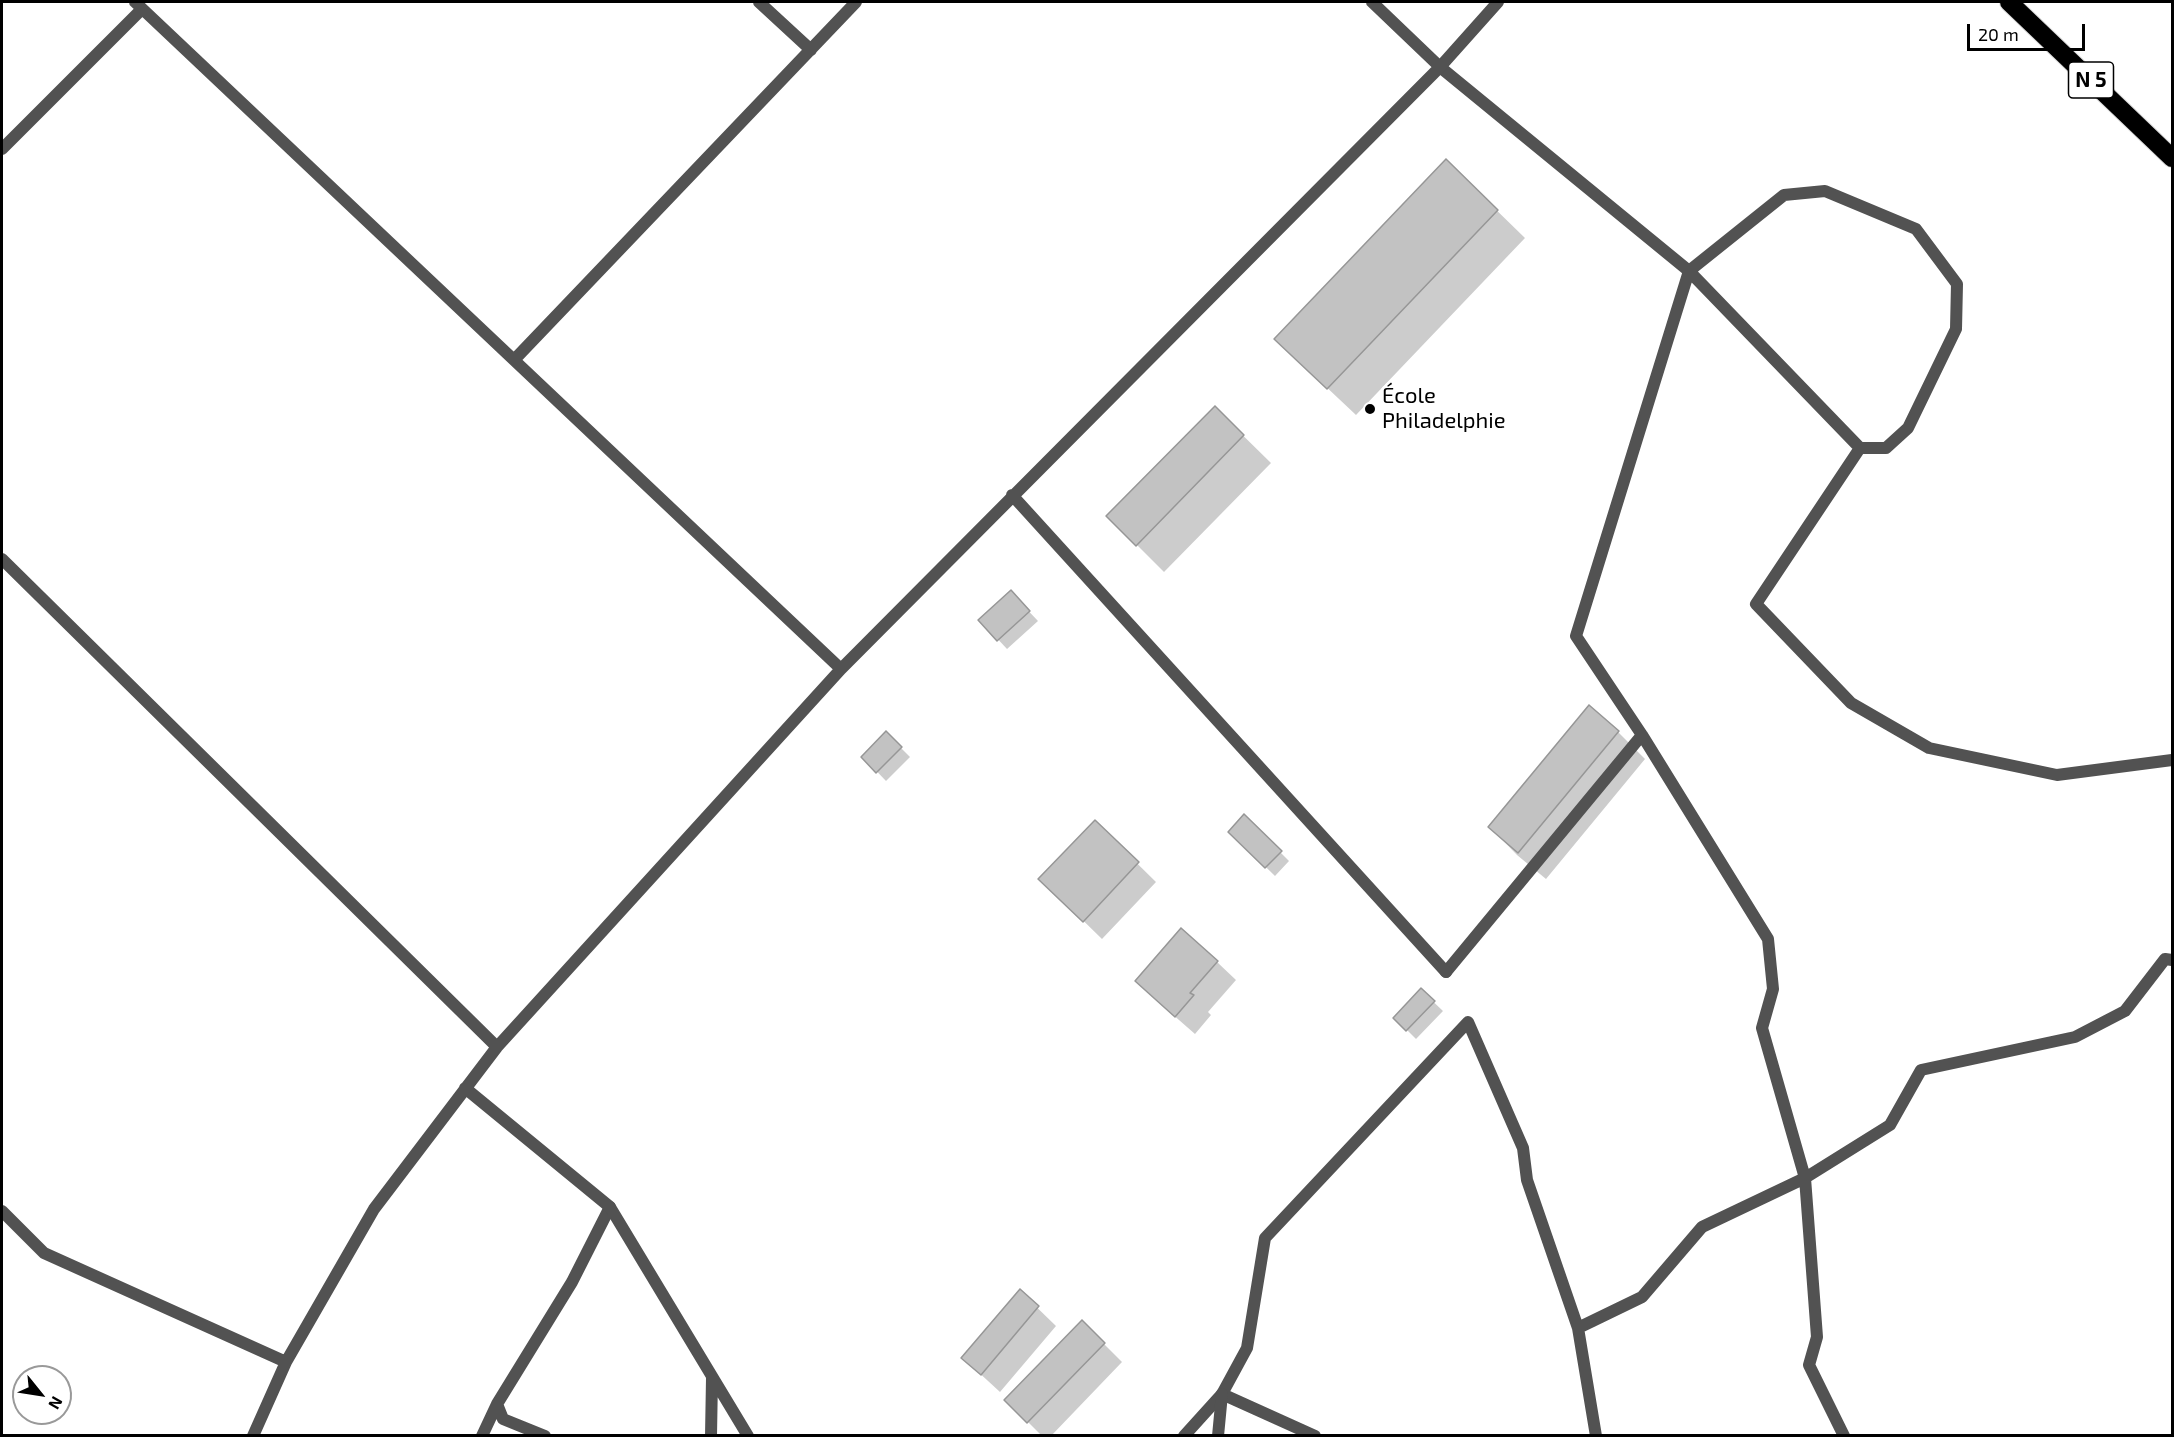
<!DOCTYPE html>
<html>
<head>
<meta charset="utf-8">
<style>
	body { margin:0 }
	#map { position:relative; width:2174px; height:1437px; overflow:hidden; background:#fff; font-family:"Exo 2",sans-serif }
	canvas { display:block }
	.frame { position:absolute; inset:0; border:3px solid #000; pointer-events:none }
	.north { position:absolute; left:12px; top:1365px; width:60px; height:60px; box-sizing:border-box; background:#fff; border:2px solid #999; border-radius:50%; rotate:120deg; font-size:16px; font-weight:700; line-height:24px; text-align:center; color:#000 }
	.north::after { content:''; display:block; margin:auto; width:21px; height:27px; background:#000; clip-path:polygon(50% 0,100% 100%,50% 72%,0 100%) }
	.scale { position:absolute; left:1967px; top:24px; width:118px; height:27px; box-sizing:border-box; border:3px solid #000; border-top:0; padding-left:8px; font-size:18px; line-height:21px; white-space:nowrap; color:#000; -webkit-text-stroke:4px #fff; paint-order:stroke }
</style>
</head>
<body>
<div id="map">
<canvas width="2174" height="1437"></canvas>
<div class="frame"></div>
<div class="north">N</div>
<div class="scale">20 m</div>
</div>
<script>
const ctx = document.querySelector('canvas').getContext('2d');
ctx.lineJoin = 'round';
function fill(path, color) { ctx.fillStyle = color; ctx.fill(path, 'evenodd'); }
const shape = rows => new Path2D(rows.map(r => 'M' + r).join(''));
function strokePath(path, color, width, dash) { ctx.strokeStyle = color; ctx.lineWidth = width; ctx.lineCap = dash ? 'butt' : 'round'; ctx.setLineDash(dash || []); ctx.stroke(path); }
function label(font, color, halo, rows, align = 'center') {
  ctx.font = font + ' "Exo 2",sans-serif'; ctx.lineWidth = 5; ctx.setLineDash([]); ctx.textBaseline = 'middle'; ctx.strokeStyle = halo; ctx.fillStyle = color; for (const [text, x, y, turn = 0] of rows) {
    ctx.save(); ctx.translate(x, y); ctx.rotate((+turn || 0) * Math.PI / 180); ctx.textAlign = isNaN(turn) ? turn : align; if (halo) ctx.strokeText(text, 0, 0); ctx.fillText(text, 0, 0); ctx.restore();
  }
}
const shadow = shape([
	[1446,161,1525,238,1356,415,1304,366],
	[1215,408,1271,463,1164,572,1108,516],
	[1019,601,1038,621,1007,649,980,620],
	[1618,732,1645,759,1546,879,1517,855,1490,827],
	[886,733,910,757,886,781,863,757],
	[1244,816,1289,861,1275,876,1230,832],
	[1095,822,1156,882,1102,939,1059,897],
	[1217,962,1236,980,1208,1012,1211,1015,1195,1034,1155,999],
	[1421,990,1443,1011,1416,1039,1395,1018],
	[1020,1291,1056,1326,1000,1392,963,1358],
	[1082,1322,1122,1362,1051,1436,1042,1436,1006,1400]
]);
const building = shape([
	[1446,159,1498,210,1327,389,1274,339,1446,159],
	[1215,406,1244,435,1136,546,1106,516,1215,406],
	[1011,590,1030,611,997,641,978,620,1011,590],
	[1589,705,1619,731,1518,853,1488,827,1589,705],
	[886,731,902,747,876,773,861,757,886,731],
	[1244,814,1282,851,1265,868,1228,832,1244,814],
	[1095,820,1139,862,1083,922,1038,879,1095,820],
	[1181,928,1218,961,1190,993,1194,995,1175,1017,1135,981,1181,928],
	[1421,988,1435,1001,1406,1031,1393,1018,1421,988],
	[1020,1289,1039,1306,981,1375,961,1358,1020,1289],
	[1082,1320,1105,1343,1027,1423,1004,1400,1082,1320]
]);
const lane = shape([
	[1440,67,1689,271,1576,636,1642,735,1768,939,1773,989,1762,1028,1805,1178,1817,1337,1809,1365,1844,1436],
	[1860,448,1886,448,1908,428,1956,329,1957,284,1916,229,1825,191,1784,195,1689,271,1860,448,1756,604,1851,703,1929,748,2057,775,2172,760],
	[1446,972,1642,735],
	[1578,1328,1642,1297,1702,1227,1805,1178,1890,1125,1921,1070,2075,1037,2125,1011,2165,959,2172,960],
	[1222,1394,1315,1436],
	[482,1436,497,1404],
	[545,1436,503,1419,497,1404,572,1282,610,1207],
	[1184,1436,1222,1394,1247,1348,1265,1238,1468,1022,1523,1148,1527,1180,1578,1328,1596,1436]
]);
const street = shape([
	[135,2,841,669],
	[759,2,811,50],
	[1372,2,1440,67],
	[2,149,142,9],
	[514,360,856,2],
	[1012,495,1446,972],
	[2,559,497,1047],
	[465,1088,610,1207,748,1436],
	[2,1211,44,1253,286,1362],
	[253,1436,286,1362,374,1209,497,1047,841,669,1440,67,1498,2],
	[711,1436,712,1378],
	[1218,1436,1222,1394]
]);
const highway = shape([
	[2009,2,2172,158]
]);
const markers = [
	[1370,409,6,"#000"]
];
const shields = [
	[2091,80,45]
];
const shieldNames = [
	["N 5",2091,80]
];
const poiNames = [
	["École",1382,396],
	["Philadelphie",1382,421]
];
fill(shadow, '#0003');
fill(building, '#c2c2c2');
strokePath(building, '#969696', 1.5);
strokePath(highway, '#dbdbdb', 20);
strokePath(lane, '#525252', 12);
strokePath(street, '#525252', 12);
strokePath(highway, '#000', 18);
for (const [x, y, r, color] of markers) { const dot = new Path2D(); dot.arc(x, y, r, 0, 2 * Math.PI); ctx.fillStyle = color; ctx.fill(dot); strokePath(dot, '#fff', 2); }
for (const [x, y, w] of shields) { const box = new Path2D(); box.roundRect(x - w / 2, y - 18, w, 36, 4.5); ctx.fillStyle = '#fff'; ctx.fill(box); strokePath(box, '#000', 1.5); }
label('bold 21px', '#000', null, shieldNames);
label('22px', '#000', '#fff', poiNames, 'left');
</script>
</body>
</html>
